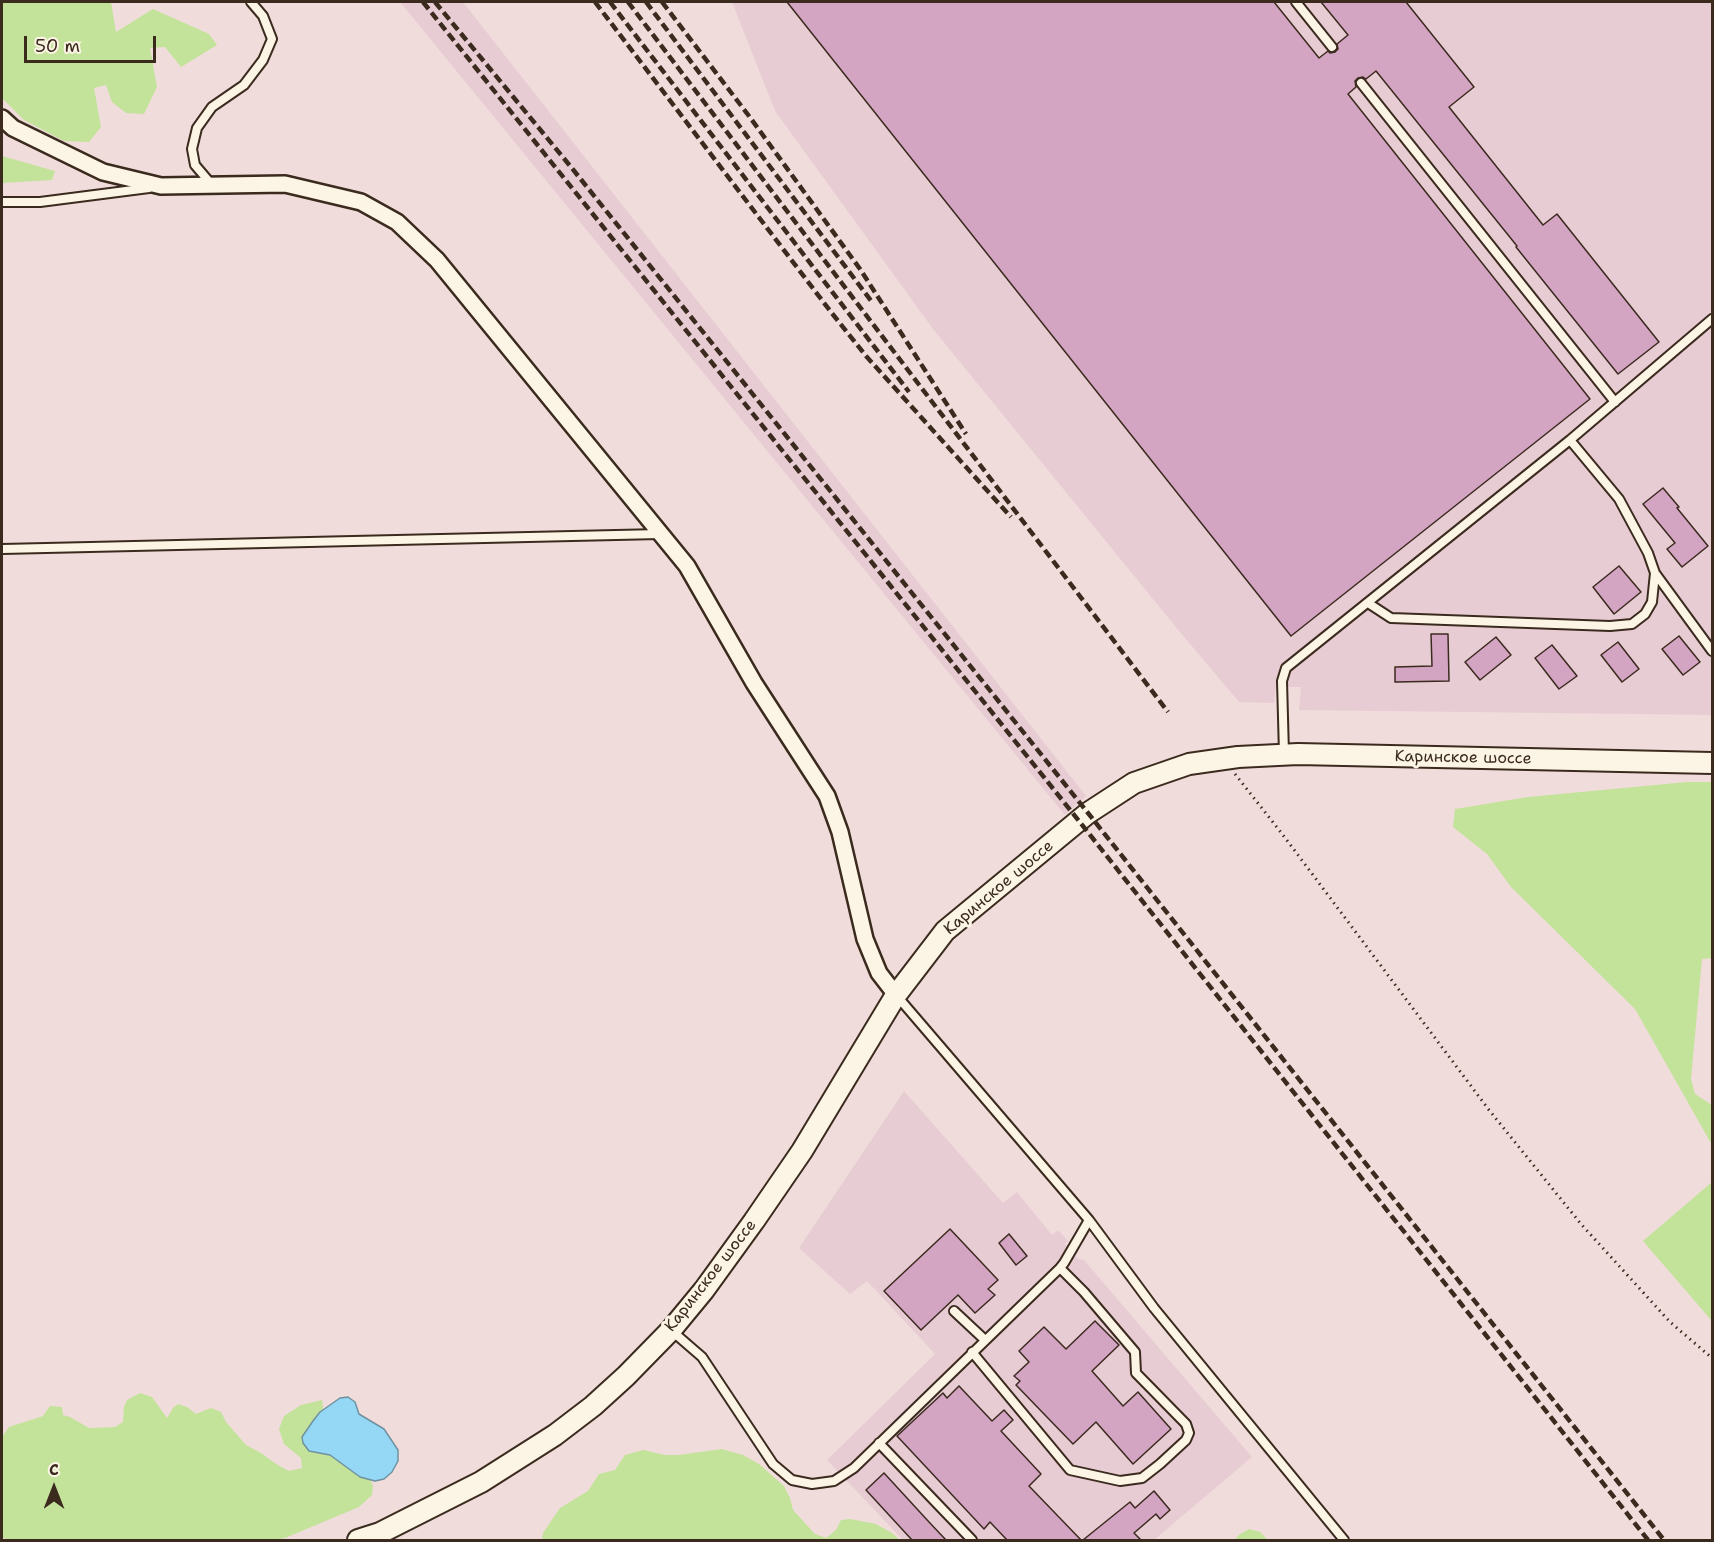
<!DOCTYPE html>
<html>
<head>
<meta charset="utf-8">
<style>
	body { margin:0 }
	#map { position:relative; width:1714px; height:1542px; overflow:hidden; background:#f0dddb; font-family:"Shantell Sans",sans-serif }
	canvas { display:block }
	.frame { position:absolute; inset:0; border:3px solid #3b2a1e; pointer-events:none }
	.north { position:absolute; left:24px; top:1458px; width:60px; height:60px; -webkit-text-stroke:4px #fcf5e5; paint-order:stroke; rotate:0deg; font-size:16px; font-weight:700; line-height:24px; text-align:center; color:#3b2a1e }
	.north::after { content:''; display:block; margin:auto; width:21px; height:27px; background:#3b2a1e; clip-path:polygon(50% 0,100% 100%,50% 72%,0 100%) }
	.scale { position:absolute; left:24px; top:36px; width:132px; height:27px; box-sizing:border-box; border:3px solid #3b2a1e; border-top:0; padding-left:8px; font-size:18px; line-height:21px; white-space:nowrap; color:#3b2a1e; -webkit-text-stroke:4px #fcf5e5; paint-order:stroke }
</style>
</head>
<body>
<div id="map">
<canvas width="1714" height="1542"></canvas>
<div class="frame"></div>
<div class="north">С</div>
<div class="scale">50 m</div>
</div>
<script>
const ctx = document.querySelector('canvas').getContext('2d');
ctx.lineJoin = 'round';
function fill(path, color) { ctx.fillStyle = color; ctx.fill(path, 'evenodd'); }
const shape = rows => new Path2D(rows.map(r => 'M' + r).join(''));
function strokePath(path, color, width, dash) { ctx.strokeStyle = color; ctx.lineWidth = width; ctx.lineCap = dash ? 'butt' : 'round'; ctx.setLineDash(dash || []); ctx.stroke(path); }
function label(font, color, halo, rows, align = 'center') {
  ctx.font = font + ' "Shantell Sans",sans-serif'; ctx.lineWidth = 6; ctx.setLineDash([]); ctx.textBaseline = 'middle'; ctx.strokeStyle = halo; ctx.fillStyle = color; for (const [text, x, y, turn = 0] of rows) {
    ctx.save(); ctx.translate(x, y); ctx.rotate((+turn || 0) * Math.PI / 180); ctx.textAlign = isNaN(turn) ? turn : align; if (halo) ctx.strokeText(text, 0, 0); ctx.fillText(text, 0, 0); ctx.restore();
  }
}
const built = shape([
	[400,2,463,2,1086,796,1065,815],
	[732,2,1712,2,1712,715,1299,710,1301,687,1276,687,1274,703,1239,702,1179,631,933,329,775,111],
	[904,1091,1003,1203,1017,1192,1052,1235,1058,1230,1068,1241,1065,1244,1078,1259,1084,1260,1252,1457,1154,1540,903,1540,827,1460,935,1354,867,1281,850,1294,799,1248]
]);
const green = shape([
	[2,2,111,2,116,32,153,9,209,34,217,45,181,67,165,47,150,48,157,87,144,114,126,113,112,102,106,85,94,88,101,127,89,142,64,141,24,120,2,98],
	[2,156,55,171,52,180,2,183],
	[1687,782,1712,782,1712,958,1702,959,1691,1079,1695,1094,1712,1105,1712,1145,1635,1009,1511,887,1487,854,1453,827,1455,809,1528,797],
	[1712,1182,1712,1321,1643,1241],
	[140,1393,152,1397,167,1418,173,1408,178,1404,187,1407,196,1414,211,1408,221,1412,226,1422,246,1445,261,1453,276,1464,289,1471,302,1468,301,1458,284,1444,279,1429,284,1416,301,1405,322,1400,324,1414,366,1471,373,1486,372,1495,359,1507,285,1538,273,1540,15,1540,2,1538,2,1437,9,1427,43,1416,50,1406,62,1407,63,1415,70,1417,89,1428,115,1427,123,1422,124,1407,127,1400],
	[722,1449,743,1455,759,1464,784,1486,790,1498,793,1510,815,1534,826,1538,836,1530,841,1520,850,1519,876,1524,892,1533,900,1540,542,1540,543,1533,560,1508,588,1491,599,1474,615,1470,625,1455,643,1450,665,1455,679,1455],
	[1249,1529,1260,1532,1268,1540,1234,1540,1240,1534]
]);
const water = shape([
	[348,1397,355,1402,359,1414,384,1429,398,1450,398,1461,392,1472,384,1479,375,1481,360,1477,330,1455,309,1451,303,1443,302,1437,313,1421,320,1412,340,1398,348,1397]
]);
const building = shape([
	[787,2,1274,2,1319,58,1328,51,1330,53,1335,52,1338,49,1337,44,1348,35,1321,2,1406,2,1474,87,1449,107,1543,225,1557,214,1659,342,1618,374,1516,247,1517,246,1376,71,1366,79,1363,77,1358,78,1355,81,1356,87,1348,94,1590,399,1291,636,787,2],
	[1663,488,1679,507,1677,508,1708,546,1682,567,1667,549,1675,543,1643,504,1663,488],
	[1619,566,1641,592,1614,614,1593,587,1619,566],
	[1431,634,1448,634,1449,681,1395,682,1395,667,1432,666,1431,634],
	[1679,636,1700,662,1683,675,1662,649,1679,636],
	[1496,637,1511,655,1480,680,1465,662,1496,637],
	[1618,642,1639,669,1622,682,1601,655,1618,642],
	[1552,645,1577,676,1559,689,1535,658,1552,645],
	[950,1229,998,1280,988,1289,995,1295,975,1313,958,1295,921,1330,884,1291,950,1229],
	[1009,1234,1027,1256,1016,1265,999,1243,1009,1234],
	[1095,1321,1119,1345,1092,1371,1123,1406,1138,1392,1171,1429,1133,1464,1096,1422,1073,1444,1016,1385,1020,1381,1014,1376,1029,1362,1019,1351,1044,1327,1066,1349,1095,1321],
	[959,1386,992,1421,1004,1410,1013,1420,1001,1431,1041,1474,1029,1486,1081,1540,1007,1540,990,1522,984,1529,897,1436,943,1393,947,1398,959,1386],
	[884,1473,929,1522,946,1540,912,1540,866,1490,884,1473],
	[1154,1491,1170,1510,1160,1519,1156,1514,1134,1533,1141,1540,1083,1540,1130,1502,1135,1508,1154,1491]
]);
const path = shape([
	[1235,774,1283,835,1489,1110,1581,1224,1670,1322,1712,1358]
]);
const service = shape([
	[1296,2,1332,47],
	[1361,83,1615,402],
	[212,185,195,165,192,149,197,128,212,107,244,85,263,60,272,39,263,16,251,2],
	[2,202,40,202,149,188],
	[2,549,660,534],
	[1655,573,1712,651],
	[1368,603,1391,618,1610,626,1632,624,1645,614,1652,602,1655,573,1648,553,1619,499,1570,440],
	[1284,754,1282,681,1286,668,1570,440,1712,319],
	[897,996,1089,1220,1154,1308,1344,1540],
	[954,1311,985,1340],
	[672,1331,702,1357,773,1464,792,1480,812,1484,834,1481,854,1468,1060,1268,1064,1263,1089,1220],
	[972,1352,1070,1470,1120,1481,1142,1478,1160,1464,1186,1440,1189,1433,1186,1424,1136,1373,1135,1352,1084,1292,1060,1268],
	[879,1443,972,1540]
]);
const minor = shape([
	[2,118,13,128,103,172,161,186,285,184,361,202,397,222,437,260,687,566,754,683,827,796,840,832,865,939,879,973,896,995]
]);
const tertiary = shape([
	[358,1540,380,1533,481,1482,555,1435,593,1406,626,1376,671,1330,704,1290,754,1221,802,1151,896,995,945,931,1088,813,1134,783,1189,764,1238,757,1298,754,1712,763]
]);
const rail = shape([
	[423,2,1079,821,1648,1540],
	[435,2,571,167,1088,813,1664,1540],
	[595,2,831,312,866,356,1011,517],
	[610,2,909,392],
	[628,2,1168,712],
	[646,2,872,302],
	[662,2,749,116,860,269,966,434]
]);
const streetNames = [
	["Каринское шоссе",1463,758,1],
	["Каринское шоссе",999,888,-40],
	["Каринское шоссе",711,1276,-52]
];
fill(built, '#e8ccd4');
fill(green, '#c3e29a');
fill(water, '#94d8f6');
strokePath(water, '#7092a0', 1.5);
fill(building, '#d4a4c3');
strokePath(building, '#3b2a1e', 1.5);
strokePath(service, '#3b2a1e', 12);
strokePath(minor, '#3b2a1e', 20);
strokePath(tertiary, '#3b2a1e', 24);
strokePath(path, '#3b2a1e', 3, [1.5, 4.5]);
strokePath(service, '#fcf5e5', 8);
strokePath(minor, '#fcf5e5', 15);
strokePath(tertiary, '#fcf5e5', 20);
strokePath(rail, '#3b2a1e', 4.5, [9, 4.5]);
label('16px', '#3b2a1e', '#fcf5e5', streetNames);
</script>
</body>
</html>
